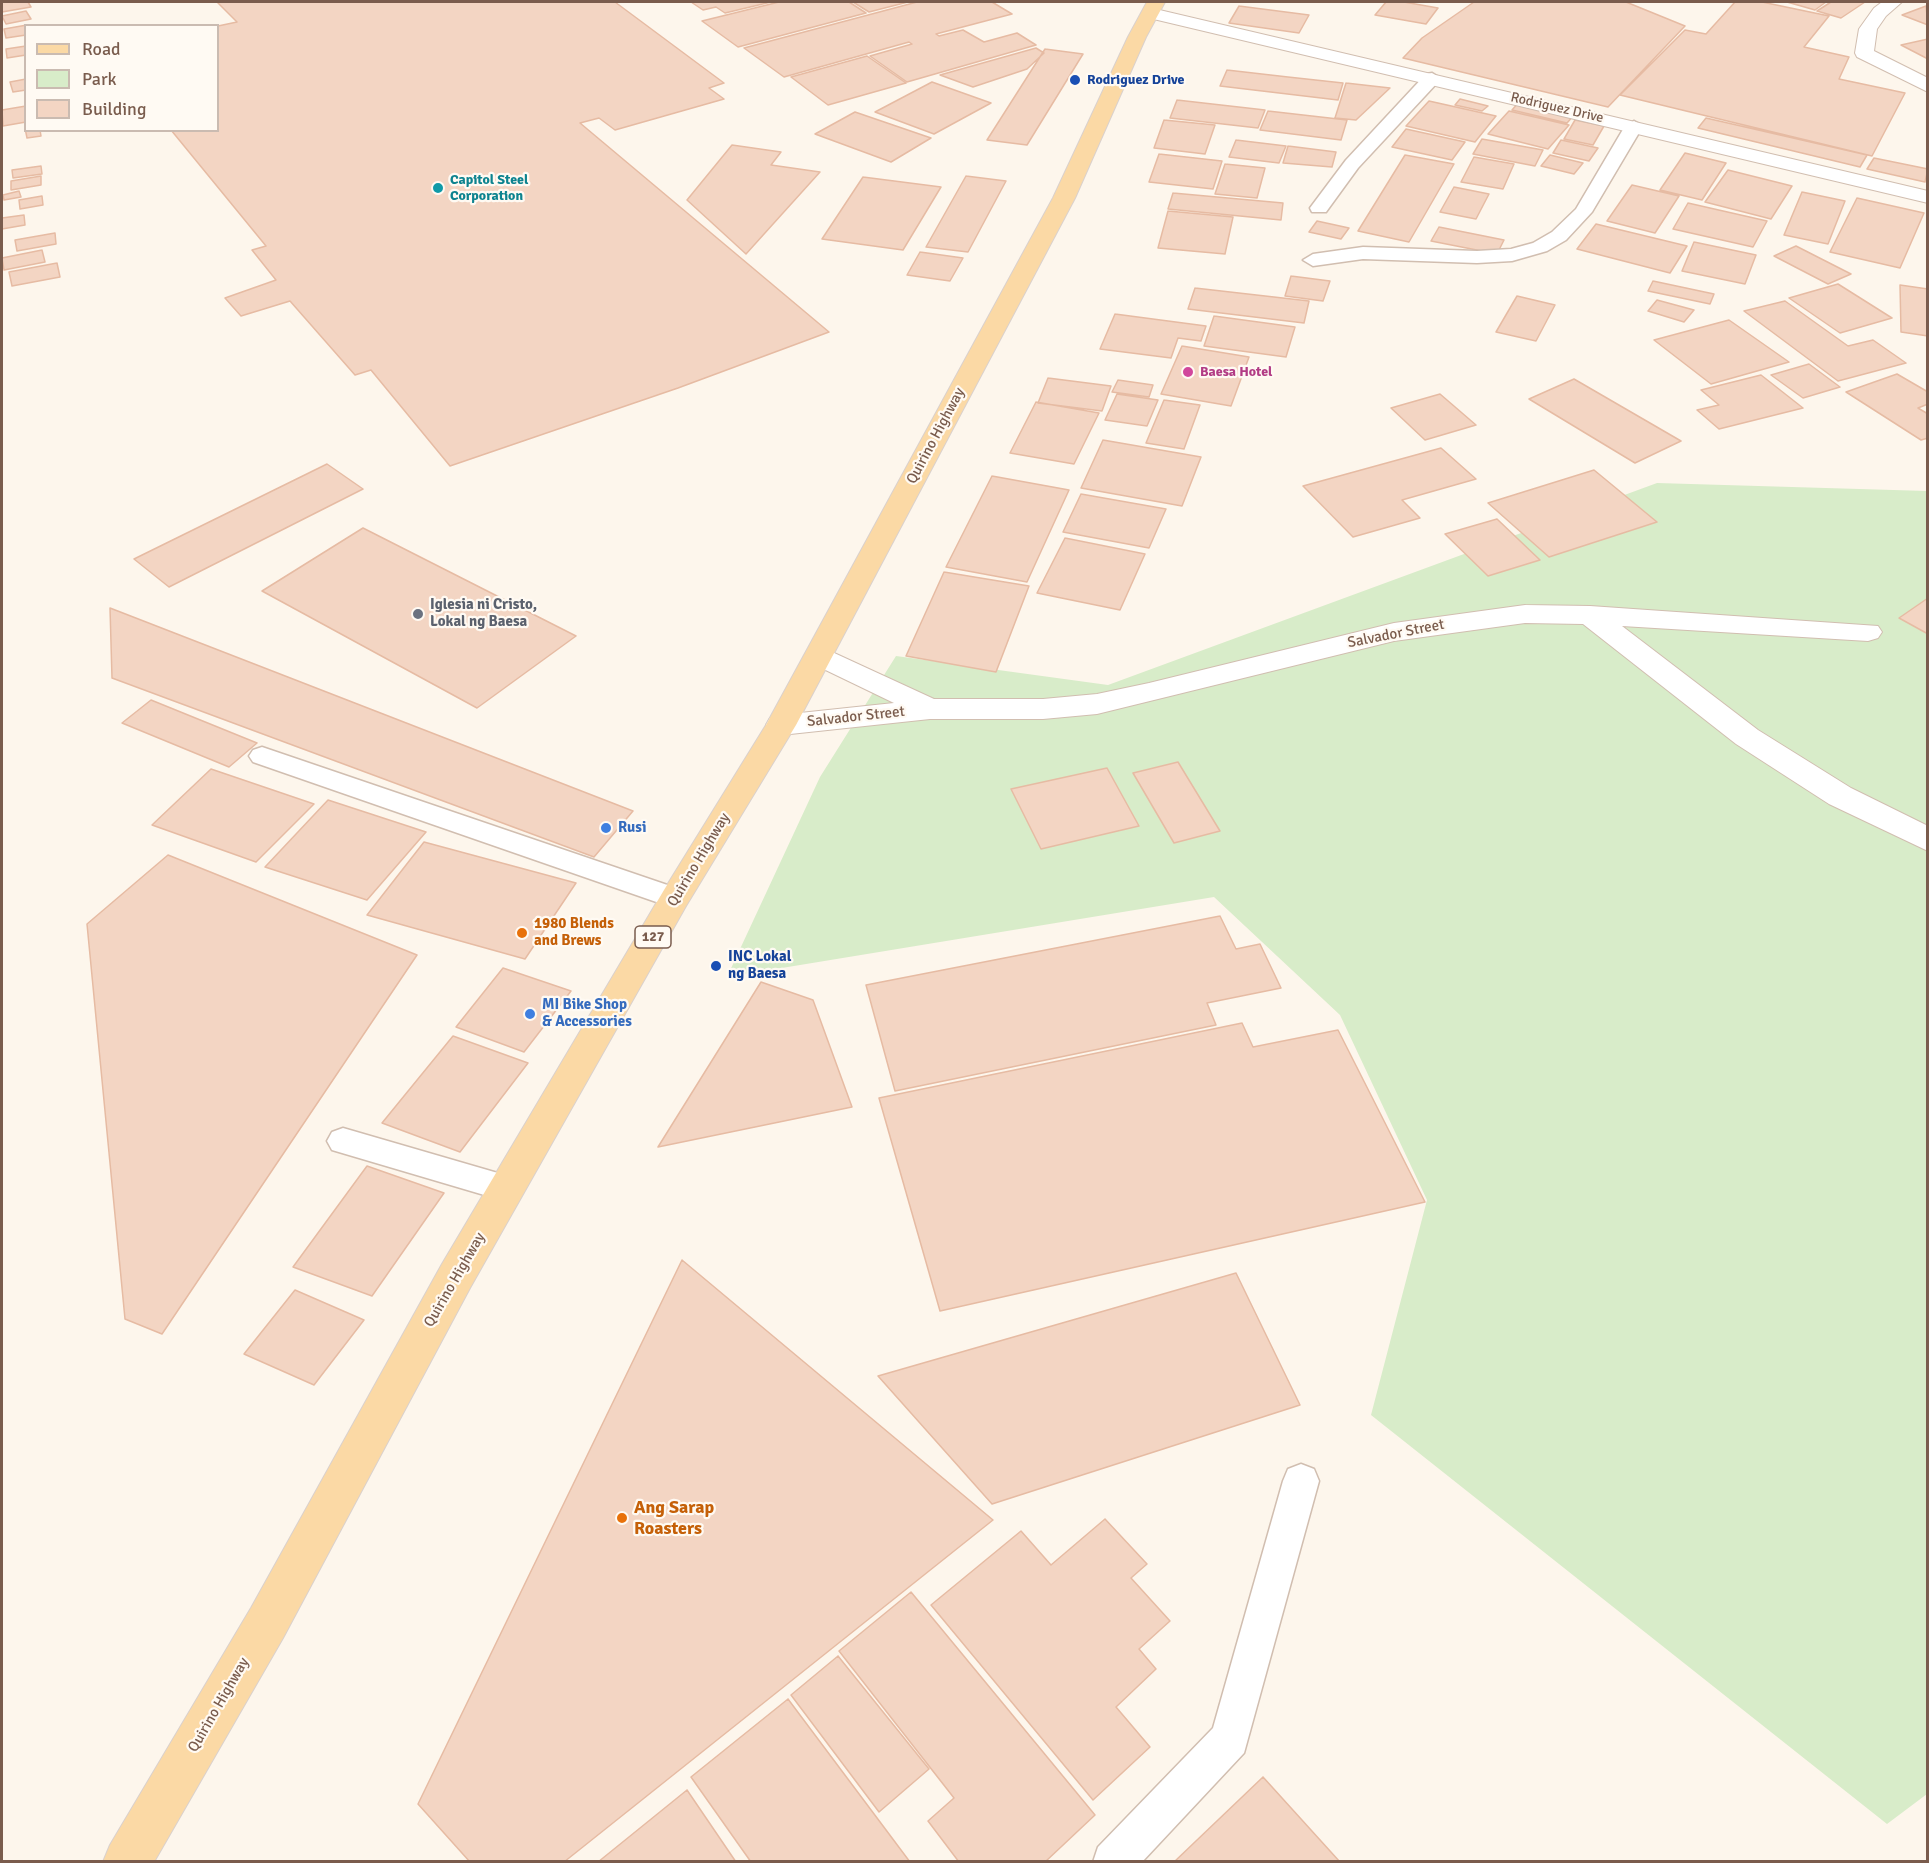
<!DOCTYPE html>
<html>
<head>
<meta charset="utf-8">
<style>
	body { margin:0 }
	#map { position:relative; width:1929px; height:1863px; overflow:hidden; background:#fdf6ec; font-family:Signika,sans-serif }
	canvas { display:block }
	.frame { position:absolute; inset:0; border:3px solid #7a5c4d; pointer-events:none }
	.legend { position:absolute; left:24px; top:24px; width:195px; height:108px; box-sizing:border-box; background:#fffaf3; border:2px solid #cabbb1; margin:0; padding:8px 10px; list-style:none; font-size:18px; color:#7a5c4d }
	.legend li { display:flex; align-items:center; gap:12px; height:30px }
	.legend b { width:30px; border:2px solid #cabbb1 }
</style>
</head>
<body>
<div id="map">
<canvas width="1929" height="1863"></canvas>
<div class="frame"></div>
<ul class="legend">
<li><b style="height:8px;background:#fbd9a5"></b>Road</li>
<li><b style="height:16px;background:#d8ecc9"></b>Park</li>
<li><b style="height:16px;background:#f3d5c3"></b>Building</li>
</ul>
</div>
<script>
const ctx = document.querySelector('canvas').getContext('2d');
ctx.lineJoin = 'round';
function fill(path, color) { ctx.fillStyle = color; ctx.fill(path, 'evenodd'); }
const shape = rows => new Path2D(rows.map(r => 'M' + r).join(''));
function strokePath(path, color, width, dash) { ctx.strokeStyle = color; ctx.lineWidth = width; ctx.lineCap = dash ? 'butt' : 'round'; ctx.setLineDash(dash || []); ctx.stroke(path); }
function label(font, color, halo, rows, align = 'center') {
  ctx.font = font + ' Signika,sans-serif'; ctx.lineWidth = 4.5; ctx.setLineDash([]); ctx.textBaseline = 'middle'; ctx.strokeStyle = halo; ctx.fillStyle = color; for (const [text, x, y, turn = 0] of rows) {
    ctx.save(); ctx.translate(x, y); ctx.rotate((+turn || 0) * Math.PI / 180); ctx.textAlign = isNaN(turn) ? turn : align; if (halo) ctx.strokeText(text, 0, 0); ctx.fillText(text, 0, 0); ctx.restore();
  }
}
const green = shape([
	[1657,483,1927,491,1927,1794,1887,1824,1371,1415,1427,1200,1340,1015,1214,897,727,977,820,777,896,656,1108,685]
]);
const building = shape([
	[2,2,28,2,31,7,2,12,2,2],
	[217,2,615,2,724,83,709,88,724,99,615,130,599,118,580,123,829,332,678,388,450,466,371,370,355,375,290,301,241,316,225,298,276,280,252,250,266,246,171,130,218,130,218,26,237,22,217,2],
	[691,2,771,2,725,13,716,7,703,10,691,2],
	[779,2,849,2,866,13,738,47,702,21,779,2],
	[853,2,908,2,869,12,853,2],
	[917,2,992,2,1012,14,936,34,939,36,963,30,984,42,1017,33,1036,45,907,82,870,56,912,44,909,42,784,77,744,48,917,2],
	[1386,2,1404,2,1438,8,1426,24,1375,15,1386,2],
	[1474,2,1626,2,1685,26,1608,107,1403,58,1422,38,1474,2],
	[1735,2,1762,2,1829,16,1804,47,1849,57,1839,79,1905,93,1872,156,1620,95,1685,30,1706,34,1735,2],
	[1787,2,1826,2,1815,10,1787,2],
	[1831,2,1865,2,1841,18,1817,11,1831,2],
	[1239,6,1309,15,1299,33,1229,23,1239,6],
	[1926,6,1928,25,1902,15,1926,6],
	[26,11,31,19,6,24,2,16,26,11],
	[27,25,26,35,6,38,4,29,27,25],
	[1928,39,1928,59,1901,45,1928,39],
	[26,46,26,55,7,58,6,49,26,46],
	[1036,48,1044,53,1027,69,973,87,940,75,1036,48],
	[1045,49,1083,54,1027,145,987,140,1045,49],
	[867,56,906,83,828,105,791,77,867,56],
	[1227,70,1288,77,1343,83,1338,100,1220,86,1227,70],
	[26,79,26,90,13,92,10,82,26,79],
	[932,82,991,103,934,134,875,112,932,82],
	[1346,83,1390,88,1356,120,1335,118,1346,83],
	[1460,99,1488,106,1482,111,1455,105,1460,99],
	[1177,100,1265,110,1258,128,1170,118,1177,100],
	[1429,101,1496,116,1475,142,1406,126,1429,101],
	[1519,102,1574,115,1567,123,1512,110,1519,102],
	[26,106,26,122,3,126,2,110,26,106],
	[1268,111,1347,120,1341,140,1260,130,1268,111],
	[1509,111,1569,125,1548,149,1488,134,1509,111],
	[855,112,931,138,891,162,815,134,855,112],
	[1706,118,1867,155,1860,167,1698,128,1706,118],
	[1164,120,1215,125,1205,154,1154,148,1164,120],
	[1575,120,1604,126,1593,145,1564,139,1575,120],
	[25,128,40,130,41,136,27,138,25,128],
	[1406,129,1465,142,1452,160,1392,147,1406,129],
	[1482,139,1543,150,1535,166,1473,154,1482,139],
	[1236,140,1286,146,1279,163,1229,157,1236,140],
	[1561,140,1598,148,1589,161,1553,153,1561,140],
	[732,145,781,152,771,165,820,172,746,254,687,200,732,145],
	[1288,146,1336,152,1332,167,1283,163,1288,146],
	[1685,153,1726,163,1702,200,1660,190,1685,153],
	[1159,154,1222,161,1213,189,1149,182,1159,154],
	[1405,155,1454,164,1409,242,1358,231,1405,155],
	[1550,155,1583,163,1574,174,1541,166,1550,155],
	[1474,157,1514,164,1503,189,1461,182,1474,157],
	[1874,158,1928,169,1925,182,1867,169,1874,158],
	[1225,164,1265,168,1257,198,1215,194,1225,164],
	[41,166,42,174,13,178,12,170,41,166],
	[1728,170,1792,186,1771,219,1705,202,1728,170],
	[41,176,41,185,11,190,11,181,41,176],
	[966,176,1006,181,968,252,926,247,966,176],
	[863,177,941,187,903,250,822,239,863,177],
	[1632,185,1679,196,1655,233,1607,221,1632,185],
	[1454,187,1489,194,1476,219,1440,212,1454,187],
	[19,191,21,197,4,200,3,195,19,191],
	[1802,192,1845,201,1828,244,1784,235,1802,192],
	[1173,193,1283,203,1281,220,1168,209,1173,193],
	[42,196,43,205,20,209,19,200,42,196],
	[1857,198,1924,213,1900,268,1830,252,1857,198],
	[1688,203,1767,221,1753,247,1673,229,1688,203],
	[1168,211,1233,217,1225,254,1158,248,1168,211],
	[24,215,25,225,2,229,2,218,24,215],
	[1317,221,1349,228,1341,239,1309,232,1317,221],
	[1596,224,1687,246,1670,273,1577,249,1596,224],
	[1439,227,1504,240,1497,254,1431,241,1439,227],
	[55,233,56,244,17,251,15,240,55,233],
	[1694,242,1756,255,1745,284,1682,271,1694,242],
	[1796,246,1851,274,1828,284,1774,256,1796,246],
	[42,250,45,262,4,270,2,258,42,250],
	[920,252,963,258,950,281,907,275,920,252],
	[57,263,60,277,12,286,9,272,57,263],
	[1291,276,1330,281,1323,301,1285,296,1291,276],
	[1653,281,1714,294,1710,304,1648,291,1653,281],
	[1838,284,1892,318,1840,333,1789,298,1838,284],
	[1900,285,1928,289,1928,336,1901,332,1900,285],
	[1195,288,1309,301,1304,323,1188,309,1195,288],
	[1517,296,1555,305,1536,341,1496,332,1517,296],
	[1657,300,1694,310,1684,322,1648,311,1657,300],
	[1785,301,1848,346,1873,340,1906,363,1838,381,1744,311,1785,301],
	[1115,314,1206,326,1201,341,1178,338,1171,358,1100,349,1115,314],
	[1214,316,1295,327,1286,357,1204,346,1214,316],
	[1729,320,1789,362,1711,384,1654,340,1729,320],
	[1182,346,1249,357,1231,406,1161,394,1182,346],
	[1809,364,1840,387,1803,398,1771,375,1809,364],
	[1897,374,1928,392,1928,404,1918,408,1928,414,1928,438,1921,440,1846,392,1897,374],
	[1761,375,1803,408,1719,429,1697,410,1719,405,1701,390,1761,375],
	[1048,378,1111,386,1102,411,1038,403,1048,378],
	[1574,379,1681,441,1635,463,1529,399,1574,379],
	[1118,380,1153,385,1149,397,1112,392,1118,380],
	[1117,394,1158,400,1147,426,1105,420,1117,394],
	[1440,394,1476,425,1425,440,1391,408,1440,394],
	[1164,400,1200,405,1184,449,1146,443,1164,400],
	[1036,402,1099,413,1074,464,1010,453,1036,402],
	[1103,440,1201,457,1182,506,1081,488,1103,440],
	[1441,448,1476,479,1402,500,1420,518,1353,537,1303,486,1441,448],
	[327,464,363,489,169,587,134,559,327,464],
	[1594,470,1657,522,1549,557,1488,503,1594,470],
	[992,476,1069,490,1027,582,946,567,992,476],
	[1081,494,1166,509,1149,548,1063,532,1081,494],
	[1497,519,1540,560,1488,576,1445,534,1497,519],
	[363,528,576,636,477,708,262,591,363,528],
	[1065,538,1145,554,1120,610,1037,593,1065,538],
	[944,572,1029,586,996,672,906,656,944,572],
	[1928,598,1928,634,1899,618,1928,598],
	[110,608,633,811,594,857,112,678,110,608],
	[151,700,257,743,229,767,122,723,151,700],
	[1178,762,1220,831,1174,843,1133,773,1178,762],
	[1107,768,1139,826,1041,849,1011,789,1107,768],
	[211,769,314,804,256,862,152,825,211,769],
	[328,800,426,832,367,900,265,867,328,800],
	[424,842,576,883,525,959,367,915,424,842],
	[168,855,417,955,162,1334,125,1319,87,924,168,855],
	[1220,916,1236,949,1260,944,1281,988,1207,1003,1216,1025,895,1091,866,985,1220,916],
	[503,968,571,991,524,1052,456,1027,503,968],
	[761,982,813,1000,852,1107,658,1147,761,982],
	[1242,1023,1253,1047,1338,1030,1425,1202,940,1311,879,1098,1242,1023],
	[453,1036,528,1063,460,1152,382,1123,453,1036],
	[367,1166,444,1193,372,1296,293,1267,367,1166],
	[682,1260,993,1520,564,1862,470,1862,418,1804,682,1260],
	[1236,1273,1300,1405,992,1504,878,1376,1236,1273],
	[295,1290,364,1320,314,1385,244,1354,295,1290],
	[1105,1519,1147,1564,1131,1578,1170,1621,1139,1649,1156,1669,1116,1707,1150,1747,1093,1800,931,1605,1021,1531,1051,1565,1105,1519],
	[911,1592,1095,1815,1045,1862,959,1862,928,1821,954,1798,839,1651,911,1592],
	[838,1656,929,1769,879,1812,791,1695,838,1656],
	[788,1699,910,1862,751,1862,691,1777,788,1699],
	[1263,1777,1340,1862,1174,1862,1263,1777],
	[687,1790,736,1862,598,1862,687,1790]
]);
const service = shape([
	[1432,73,1440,78,1438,82,1358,168,1326,212,1312,212,1310,208,1346,160,1426,74,1432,73],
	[1634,121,1643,126,1592,212,1566,240,1547,251,1512,261,1477,263,1363,259,1313,266,1303,260,1313,254,1363,247,1477,251,1511,249,1533,243,1552,232,1576,209,1625,126,1634,121],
	[262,747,685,891,689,898,685,905,675,908,665,905,253,762,249,756,253,750,262,747],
	[343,1128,508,1176,519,1180,524,1189,519,1198,508,1202,332,1150,327,1141,332,1132,343,1128],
	[1301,1464,1314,1469,1319,1481,1244,1753,1142,1862,1093,1862,1098,1847,1213,1728,1283,1481,1288,1469,1301,1464]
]);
const minor = shape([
	[1882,2,1902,2,1886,16,1877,29,1874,51,1928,78,1928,92,1857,57,1855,53,1859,29,1874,8,1882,2],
	[1151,8,1928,191,1928,203,1145,17,1142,13,1151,8],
	[1525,605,1590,606,1878,626,1882,632,1878,638,1868,641,1622,626,1758,730,1851,788,1928,826,1928,851,1829,804,1736,744,1583,624,1525,623,1394,641,1097,714,1043,719,930,719,781,735,770,732,766,725,770,718,781,715,894,703,809,662,805,655,809,648,819,646,934,699,1043,699,1097,694,1149,683,1394,623,1525,605]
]);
const primary = shape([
	[1147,2,1165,2,1146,37,1075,198,796,725,686,906,470,1288,283,1638,154,1862,103,1862,110,1845,251,1608,442,1264,664,890,766,725,1053,198,1128,37,1147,2]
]);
const markers = [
	[1075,80,6,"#1a4fb4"],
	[438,188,6,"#0f9aa8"],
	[1188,372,6,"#d1479c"],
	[418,614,6,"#6b7280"],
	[606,828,6,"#3f7fe0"],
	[522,933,6,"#e8710a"],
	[716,966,6,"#1a4fb4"],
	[530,1014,6,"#3f7fe0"],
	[622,1518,6,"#e8710a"]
];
const farTransitnames = [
	["Rodriguez Drive",1087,80]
];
const farStreetnames = [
	["Rodriguez Drive",1557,108,13]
];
const farCulturenames = [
	["Capitol Steel",450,180],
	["Corporation",450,196]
];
const farHotelnames = [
	["Baesa Hotel",1200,372]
];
const shields = [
	[653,937,36]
];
const shieldNames = [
	["127",653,937]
];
const streetNames = [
	["Quirino Highway",936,436,-62],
	["Salvador Street",1396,634,-11],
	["Salvador Street",856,717,-6],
	["Quirino Highway",699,860,-59],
	["Quirino Highway",455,1280,-60],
	["Quirino Highway",219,1705,-60]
];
const worshipNames = [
	["Iglesia ni Cristo,",430,605],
	["Lokal ng Baesa",430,622]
];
const shopNames = [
	["Rusi",618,828],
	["MI Bike Shop",542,1005],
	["& Accessories",542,1022]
];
const foodNames = [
	["1980 Blends",534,924],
	["and Brews",534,941]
];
const transitNames = [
	["INC Lokal",728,957],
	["ng Baesa",728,974]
];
const nearFoodnames = [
	["Ang Sarap",634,1508],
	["Roasters",634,1529]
];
fill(green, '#d8ecc9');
fill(building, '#f3d5c3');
strokePath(building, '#e6bba3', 1.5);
strokePath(service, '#d1beb0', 3);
strokePath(minor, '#d1beb0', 2);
strokePath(primary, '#dad1cd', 2);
fill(service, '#fff');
fill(minor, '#fff');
fill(primary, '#fbd9a5');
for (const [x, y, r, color] of markers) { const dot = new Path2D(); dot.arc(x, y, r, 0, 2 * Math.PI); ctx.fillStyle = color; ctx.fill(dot); strokePath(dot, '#fffaf3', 2); }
label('bold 14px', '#164399', '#fffaf3', farTransitnames, 'left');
label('14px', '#7a5c4d', '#fffaf3', farStreetnames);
label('bold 14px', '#0d838f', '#fffaf3', farCulturenames, 'left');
label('bold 14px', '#b23c85', '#fffaf3', farHotelnames, 'left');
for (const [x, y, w] of shields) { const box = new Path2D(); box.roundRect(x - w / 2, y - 11, w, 22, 4.5); ctx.fillStyle = '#fffaf3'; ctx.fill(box); strokePath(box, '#7a5c4d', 1.5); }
label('bold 14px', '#7a5c4d', null, shieldNames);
label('15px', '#7a5c4d', '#fffaf3', streetNames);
label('bold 15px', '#5b616d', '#fffaf3', worshipNames, 'left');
label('bold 15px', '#366cbe', '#fffaf3', shopNames, 'left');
label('bold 15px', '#c56008', '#fffaf3', foodNames, 'left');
label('bold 15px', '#164399', '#fffaf3', transitNames, 'left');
label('bold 18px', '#c56008', '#fffaf3', nearFoodnames, 'left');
</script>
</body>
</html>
